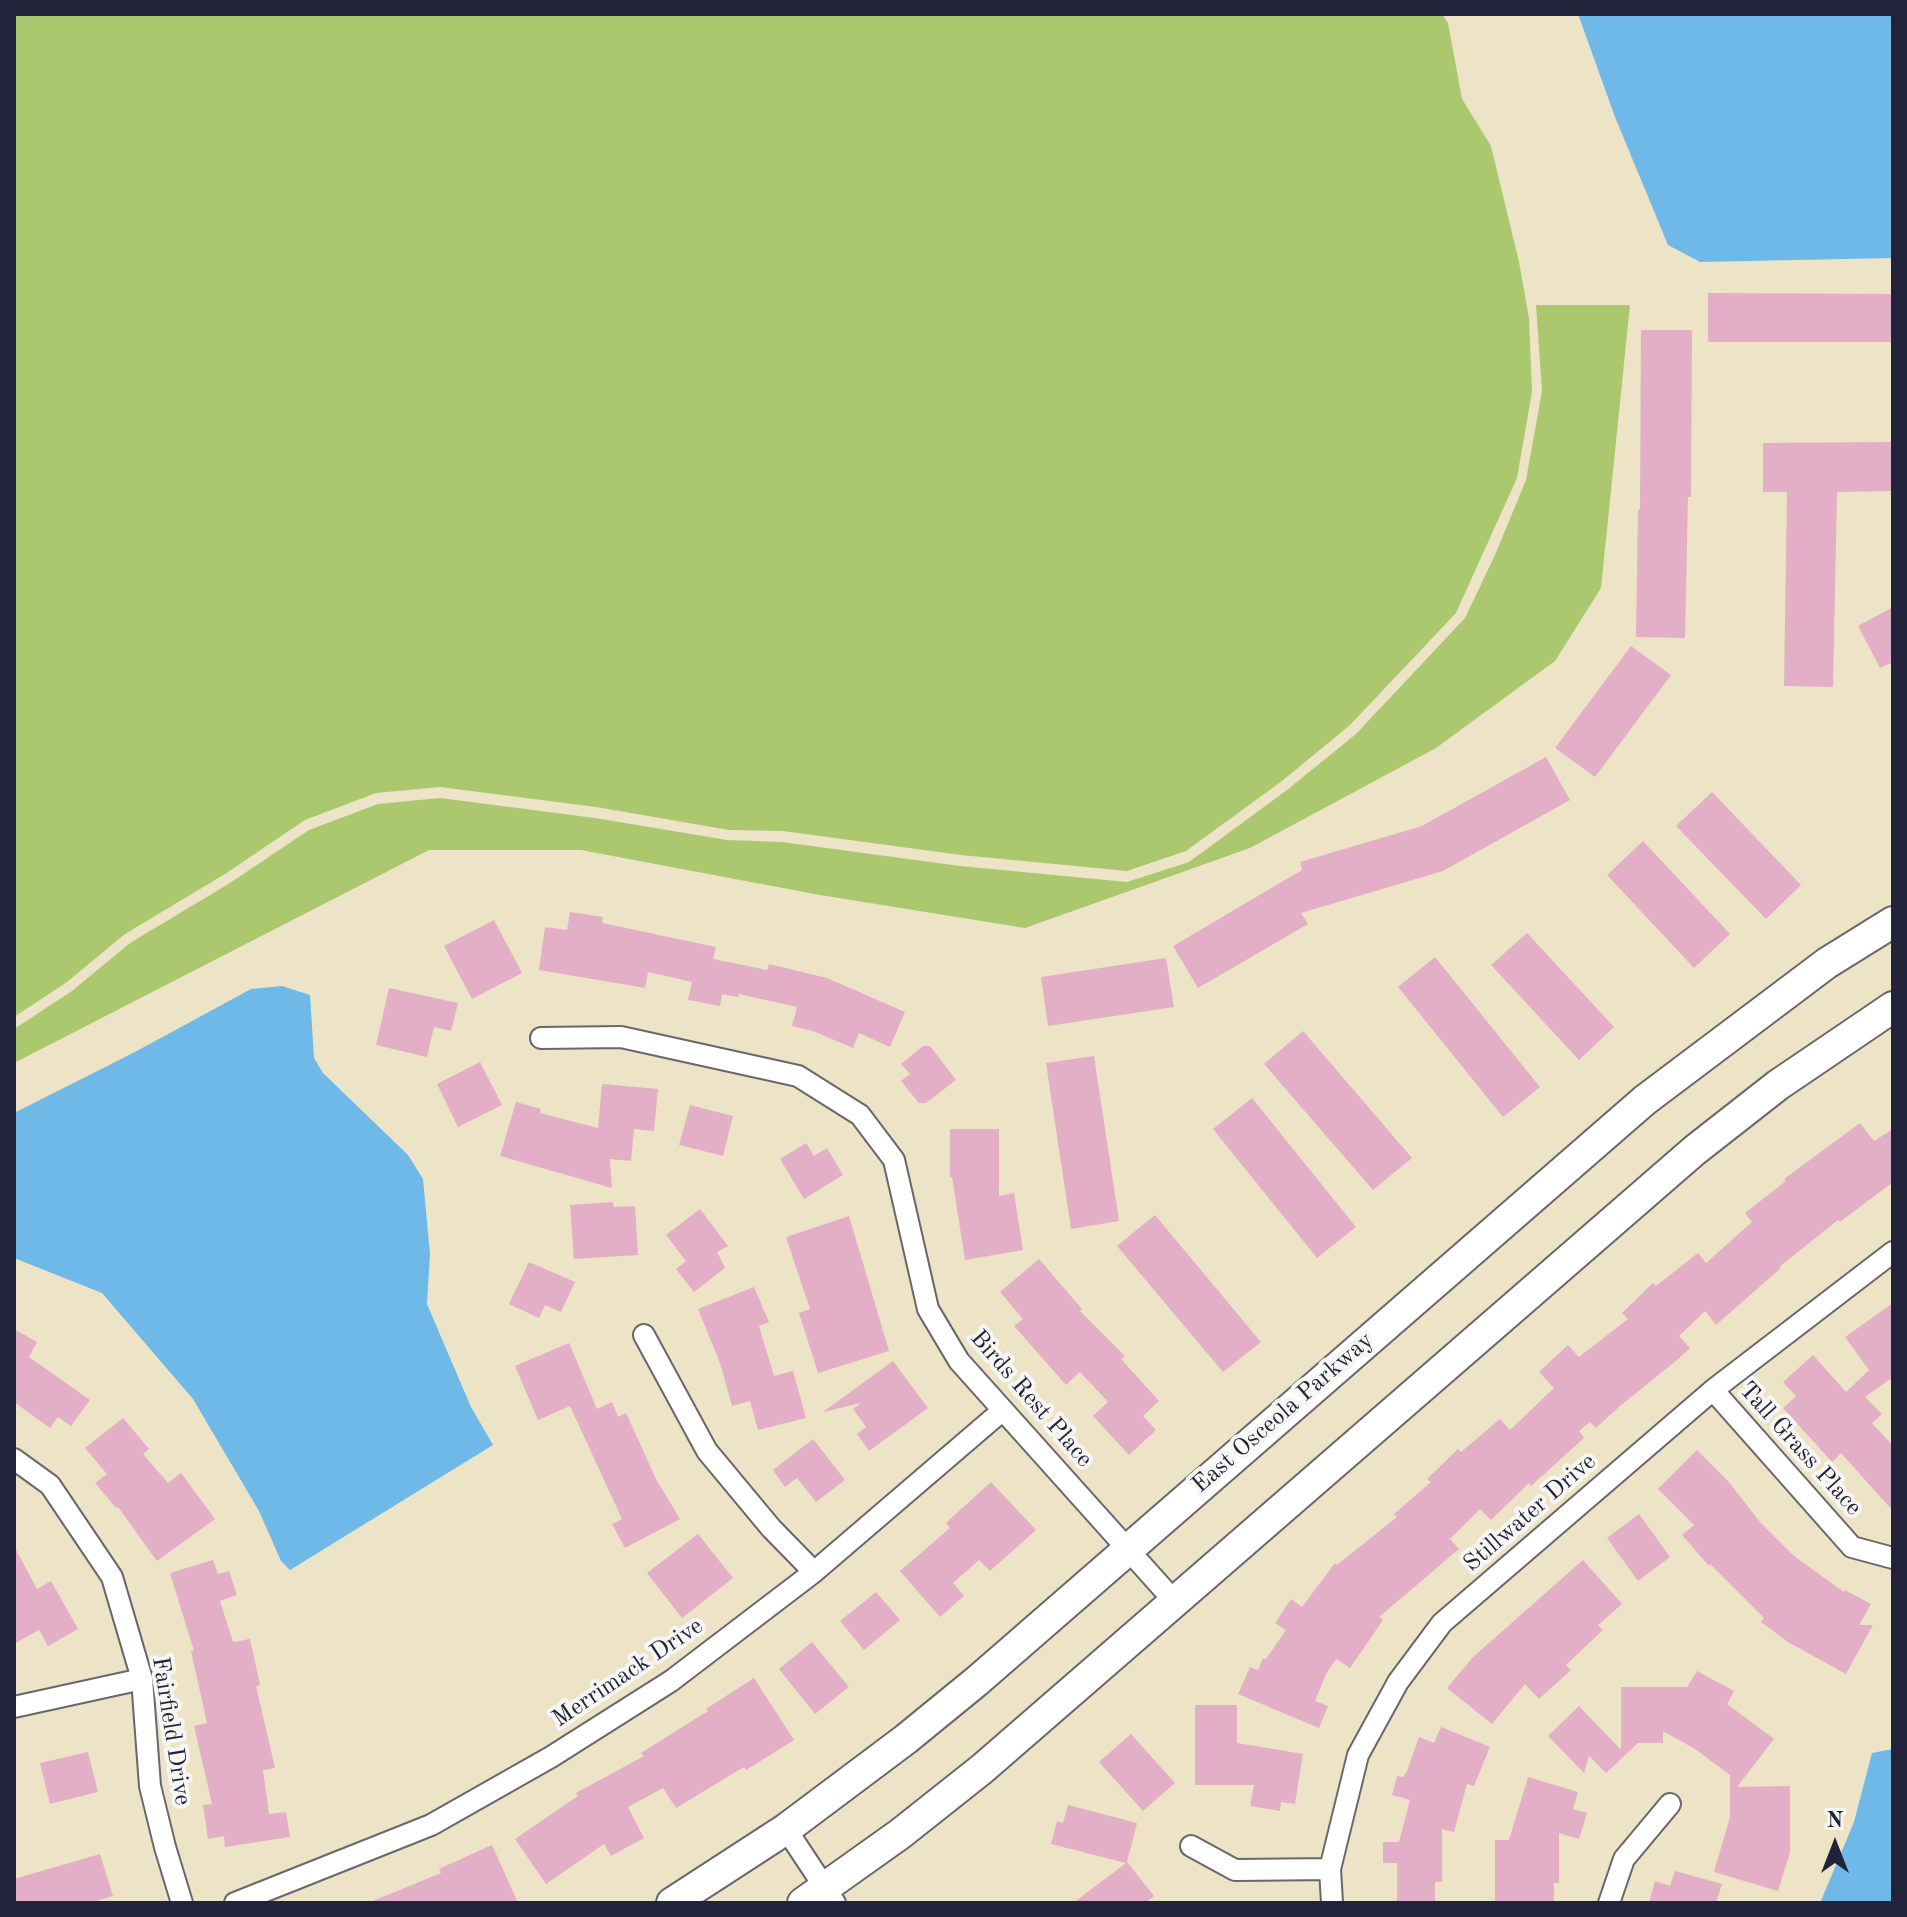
<!DOCTYPE html>
<html>
<head>
<meta charset="utf-8">
<style>
	body { margin:0 }
	#map { position:relative; width:1907px; height:1917px; overflow:hidden; background:#ede3c6; font-family:"Old Standard TT",serif }
	canvas { display:block }
	.frame { position:absolute; inset:0; border:16px solid #22223b; pointer-events:none }
	.north { position:absolute; left:1795px; top:1805px; width:80px; height:80px; -webkit-text-stroke:6px #f6f6f2; paint-order:stroke; rotate:0deg; font-size:22px; font-weight:700; line-height:32px; text-align:center; color:#22223b }
	.north::after { content:''; display:block; margin:auto; width:28px; height:36px; background:#22223b; clip-path:polygon(50% 0,100% 100%,50% 72%,0 100%) }
</style>
</head>
<body>
<div id="map">
<canvas width="1907" height="1917"></canvas>
<div class="frame"></div>
<div class="north">N</div>
</div>
<script>
const ctx = document.querySelector('canvas').getContext('2d');
ctx.lineJoin = 'round';
function fill(path, color) { ctx.fillStyle = color; ctx.fill(path, 'evenodd'); }
const shape = rows => new Path2D(rows.map(r => 'M' + r).join(''));
function strokePath(path, color, width, dash) { ctx.strokeStyle = color; ctx.lineWidth = width; ctx.lineCap = dash ? 'butt' : 'round'; ctx.setLineDash(dash || []); ctx.stroke(path); }
function label(font, color, halo, rows, align = 'center') {
  ctx.font = font + ' "Old Standard TT",serif'; ctx.lineWidth = 8; ctx.setLineDash([]); ctx.textBaseline = 'middle'; ctx.strokeStyle = halo; ctx.fillStyle = color; for (const [text, x, y, turn = 0] of rows) {
    ctx.save(); ctx.translate(x, y); ctx.rotate((+turn || 0) * Math.PI / 180); ctx.textAlign = isNaN(turn) ? turn : align; if (halo) ctx.strokeText(text, 0, 0); ctx.fillText(text, 0, 0); ctx.restore();
  }
}
const green = shape([
	[14,14,1442,14,1448,23,1462,99,1491,146,1519,262,1529,318,1532,392,1517,478,1456,613,1350,725,1282,781,1186,851,1127,871,961,855,783,831,729,830,596,807,440,787,376,793,305,820,225,874,125,934,67,982,14,1017],
	[1536,305,1630,305,1601,588,1555,661,1436,748,1250,848,1025,928,820,895,581,850,429,850,14,1063,14,1029,72,991,130,943,230,883,309,830,378,804,440,798,595,818,727,840,782,842,960,866,1127,882,1189,862,1287,790,1356,734,1465,618,1495,555,1526,480,1542,391]
]);
const water = shape([
	[1578,14,1893,14,1893,258,1700,262,1668,245,1615,117],
	[282,986,310,995,314,1058,323,1073,408,1155,423,1179,430,1254,427,1304,471,1407,493,1445,290,1570,281,1561,259,1511,193,1399,102,1293,14,1258,14,1113,135,1052,251,989],
	[1893,1749,1893,1903,1820,1903,1854,1822,1872,1753]
]);
const building = shape([
	[1708,293,1893,294,1893,342,1708,342],
	[1641,330,1692,330,1691,497,1688,497,1685,638,1636,637,1638,509,1640,509],
	[1893,442,1893,491,1837,492,1833,687,1784,686,1787,492,1763,492,1763,443],
	[1893,607,1893,662,1880,668,1858,626],
	[1631,646,1671,675,1595,777,1555,748],
	[1546,757,1570,800,1443,871,1301,913,1308,924,1198,988,1173,946,1302,870,1300,862,1422,826],
	[1712,792,1801,885,1766,919,1676,826],
	[1643,841,1730,934,1694,968,1607,875],
	[570,912,603,917,602,923,716,947,713,959,767,970,769,964,827,978,905,1012,890,1047,859,1033,853,1048,813,1031,792,1026,797,1007,739,994,738,997,722,994,720,1006,688,1000,692,982,648,972,645,988,539,970,545,927,567,930],
	[494,920,522,973,472,999,444,946],
	[1527,933,1614,1027,1579,1060,1491,965],
	[1435,957,1540,1087,1503,1117,1398,987],
	[1166,958,1174,1007,1048,1026,1041,977],
	[389,988,458,1003,451,1031,434,1027,427,1057,376,1045],
	[1303,1031,1412,1158,1373,1190,1264,1064],
	[923,1046,930,1046,956,1080,926,1103,919,1103,901,1081,910,1074,901,1064],
	[1094,1056,1119,1221,1071,1229,1046,1063],
	[480,1062,502,1105,458,1127,437,1084],
	[602,1084,658,1089,654,1131,634,1129,631,1161,610,1159,612,1188,500,1156,516,1102,541,1109,540,1113,598,1128],
	[1252,1098,1356,1227,1317,1258,1213,1129],
	[690,1105,733,1116,723,1156,679,1145],
	[1860,1123,1874,1141,1893,1129,1893,1182,1840,1222,1838,1220,1779,1267,1781,1268,1716,1325,1705,1311,1679,1336,1690,1348,1677,1360,1620,1406,1596,1428,1590,1422,1579,1431,1584,1438,1531,1486,1529,1483,1491,1520,1480,1509,1450,1539,1459,1549,1379,1617,1383,1620,1350,1668,1336,1659,1326,1674,1315,1701,1328,1706,1319,1728,1238,1694,1250,1667,1258,1670,1263,1658,1266,1659,1286,1630,1275,1623,1291,1599,1302,1607,1335,1563,1337,1565,1397,1517,1394,1514,1431,1482,1427,1479,1458,1449,1461,1452,1500,1419,1510,1430,1554,1388,1539,1372,1568,1345,1579,1357,1628,1319,1622,1313,1653,1283,1656,1286,1698,1253,1706,1263,1752,1222,1745,1213,1786,1181,1784,1179],
	[950,1129,999,1129,999,1196,1014,1193,1023,1250,965,1260,952,1177,950,1177],
	[806,1143,814,1156,827,1148,843,1175,804,1199,780,1159],
	[613,1202,614,1207,635,1206,638,1255,574,1259,570,1205],
	[700,1209,728,1246,717,1252,725,1268,694,1292,676,1269,686,1261,666,1235],
	[1155,1215,1261,1342,1223,1372,1117,1246],
	[849,1216,889,1351,818,1373,799,1313,810,1309,786,1237],
	[1039,1259,1082,1309,1080,1311,1125,1356,1121,1359,1159,1401,1143,1416,1156,1430,1129,1455,1093,1416,1108,1402,1080,1372,1066,1385,1014,1326,1023,1319,1000,1292],
	[529,1262,575,1282,561,1312,545,1305,539,1318,509,1304],
	[754,1287,769,1322,759,1326,774,1376,793,1371,806,1418,758,1430,750,1401,732,1406,720,1363,698,1309],
	[1893,1303,1893,1377,1865,1397,1882,1414,1872,1423,1893,1446,1893,1511,1841,1453,1832,1462,1783,1408,1796,1396,1783,1382,1813,1355,1846,1392,1869,1370,1845,1337],
	[14,1329,37,1342,29,1357,90,1400,71,1426,58,1417,50,1428,14,1402],
	[569,1343,597,1409,612,1402,618,1417,626,1413,656,1479,680,1519,625,1548,612,1524,622,1519,570,1406,538,1420,515,1366],
	[893,1361,928,1408,869,1451,857,1434,866,1427,853,1409,861,1403,823,1412],
	[123,1418,149,1449,143,1454,168,1483,181,1473,215,1519,157,1561,118,1507,116,1508,95,1483,107,1474,85,1448],
	[813,1439,845,1480,816,1502,797,1478,785,1487,773,1470],
	[1697,1450,1728,1481,1760,1522,1794,1556,1844,1592,1845,1590,1871,1604,1859,1625,1873,1625,1846,1674,1788,1642,1761,1622,1764,1618,1710,1564,1709,1566,1682,1535,1694,1525,1658,1489],
	[991,1482,1036,1530,990,1571,979,1560,953,1583,964,1596,940,1617,900,1571,950,1528,946,1523],
	[1639,1514,1670,1557,1638,1581,1607,1538],
	[698,1534,733,1578,682,1618,647,1573],
	[14,1546,37,1589,51,1581,78,1629,48,1646,39,1630,14,1644],
	[213,1560,218,1574,229,1571,237,1595,220,1601,233,1642,250,1639,260,1685,256,1686,275,1768,263,1770,269,1814,286,1812,290,1837,225,1847,224,1836,208,1839,203,1805,212,1804,194,1726,207,1723,191,1651,194,1651,170,1573],
	[1583,1560,1622,1604,1598,1625,1603,1630,1566,1665,1571,1670,1539,1699,1525,1684,1492,1724,1447,1688,1473,1657],
	[876,1592,900,1620,864,1650,840,1621],
	[812,1642,849,1687,815,1714,779,1669],
	[1697,1671,1734,1691,1727,1704,1774,1739,1737,1787,1790,1786,1790,1852,1778,1891,1714,1872,1730,1817,1730,1775,1695,1749,1663,1731,1663,1743,1638,1743,1606,1773,1589,1756,1584,1773,1548,1736,1579,1706,1621,1750,1621,1687,1687,1687],
	[754,1678,794,1740,746,1770,744,1767,676,1808,663,1788,628,1807,644,1838,611,1856,604,1844,546,1884,515,1839,578,1796,576,1793,644,1756,641,1753,708,1711,706,1709],
	[1195,1705,1237,1705,1237,1743,1303,1754,1295,1804,1281,1802,1280,1811,1250,1806,1254,1785,1195,1785],
	[1441,1727,1490,1747,1474,1786,1467,1784,1454,1832,1442,1829,1442,1882,1435,1882,1435,1903,1397,1903,1397,1863,1383,1863,1383,1842,1399,1842,1410,1800,1392,1795,1397,1776,1403,1777,1407,1771,1419,1737,1434,1743],
	[1131,1734,1175,1783,1143,1811,1099,1762],
	[88,1752,98,1792,50,1804,40,1763],
	[1528,1777,1578,1792,1573,1809,1587,1813,1579,1839,1559,1833,1559,1883,1554,1883,1554,1903,1495,1903,1495,1840,1509,1840],
	[1068,1805,1137,1823,1127,1862,1154,1896,1145,1903,1073,1903,1126,1863,1051,1844,1057,1821,1063,1823],
	[492,1845,518,1903,368,1903,441,1873,439,1869],
	[100,1854,113,1896,90,1903,14,1903,14,1879],
	[1675,1871,1722,1884,1716,1903,1649,1903,1655,1881,1670,1886]
]);
const street = shape([
	[541,1038,621,1037,798,1076,860,1115,894,1160,928,1309,959,1361,1175,1602],
	[644,1335,707,1451,771,1528,814,1572],
	[1713,1390,1852,1547,1893,1558],
	[14,1459,50,1485,112,1577,142,1679,150,1786,165,1847,182,1903],
	[14,1707,142,1679],
	[786,1829,835,1903],
	[1191,1846,1235,1870,1330,1869],
	[235,1903,431,1825,551,1757,671,1681,814,1572,1003,1410],
	[1332,1903,1330,1869,1358,1755,1398,1682,1442,1623,1713,1390,1893,1252],
	[1609,1903,1624,1859,1670,1804]
]);
const primary = shape([
	[672,1903,786,1829,906,1739,977,1681,1645,1100,1827,963,1893,922],
	[803,1903,900,1834,982,1769,1695,1150,1778,1085,1893,1007]
]);
const streetNames = [
	["Birds Rest Place",1031,1399,49],
	["East Osceola Parkway",1283,1413,-41],
	["Tall Grass Place",1800,1449,48],
	["Stillwater Drive",1530,1513,-41],
	["Merrimack Drive",628,1673,-34],
	["Fairfield Drive",171,1731,81]
];
fill(green, '#abc86f');
fill(water, '#6eb9e7');
fill(building, '#e2afc6');
strokePath(street, '#69666c', 24);
strokePath(primary, '#69666c', 34);
strokePath(street, '#fff', 20);
strokePath(primary, '#fff', 30);
label('24px', '#22223b', '#f6f6f2', streetNames);
</script>
</body>
</html>
